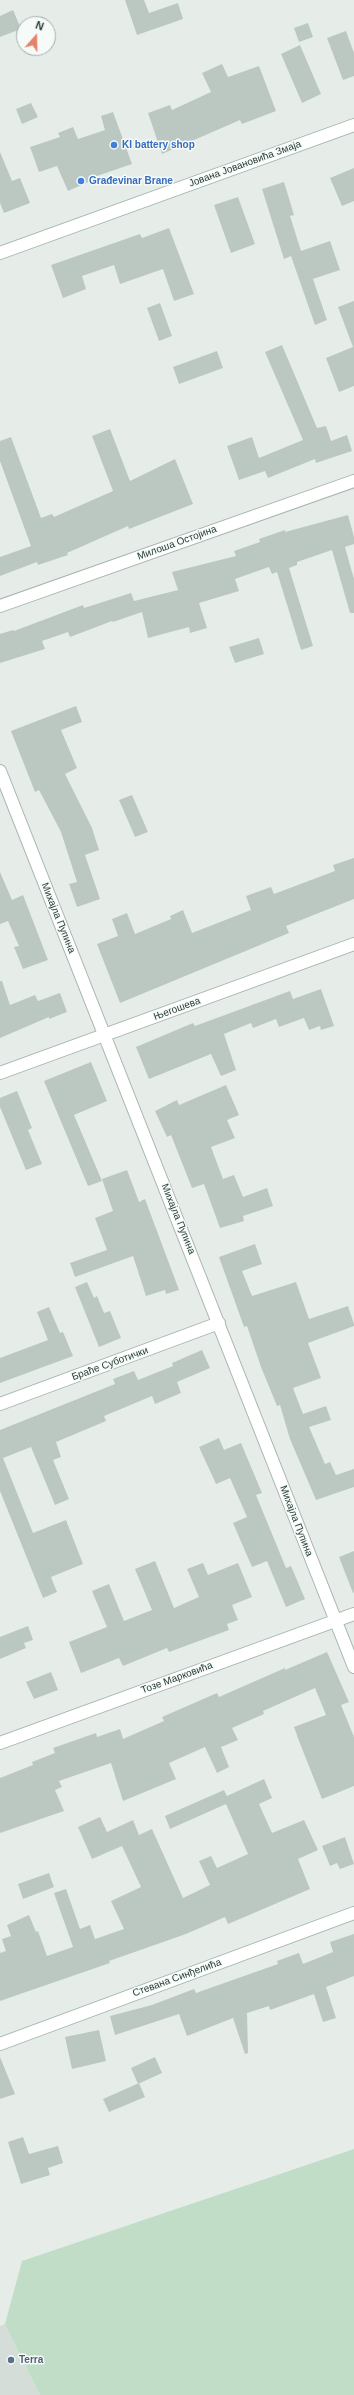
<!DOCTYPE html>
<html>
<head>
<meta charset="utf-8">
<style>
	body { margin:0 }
	#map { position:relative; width:354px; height:2395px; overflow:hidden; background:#e6ede9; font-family:Helvetica,sans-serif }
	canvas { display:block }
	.north { position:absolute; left:16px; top:16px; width:40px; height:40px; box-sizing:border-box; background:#f6faf8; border:1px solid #a3aeaa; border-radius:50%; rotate:20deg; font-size:11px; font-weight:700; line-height:16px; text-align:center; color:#263d36 }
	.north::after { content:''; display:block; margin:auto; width:14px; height:18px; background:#e4836c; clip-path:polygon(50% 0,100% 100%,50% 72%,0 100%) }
</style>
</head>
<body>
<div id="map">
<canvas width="354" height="2395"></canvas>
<div class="north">N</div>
</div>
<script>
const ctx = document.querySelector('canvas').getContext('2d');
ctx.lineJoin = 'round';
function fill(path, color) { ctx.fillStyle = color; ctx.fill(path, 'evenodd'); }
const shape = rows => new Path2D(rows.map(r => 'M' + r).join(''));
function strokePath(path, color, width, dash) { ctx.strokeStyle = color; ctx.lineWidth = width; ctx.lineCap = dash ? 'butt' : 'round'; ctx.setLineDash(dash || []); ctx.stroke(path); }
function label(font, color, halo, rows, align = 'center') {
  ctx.font = font + ' Helvetica,sans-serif'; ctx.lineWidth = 3; ctx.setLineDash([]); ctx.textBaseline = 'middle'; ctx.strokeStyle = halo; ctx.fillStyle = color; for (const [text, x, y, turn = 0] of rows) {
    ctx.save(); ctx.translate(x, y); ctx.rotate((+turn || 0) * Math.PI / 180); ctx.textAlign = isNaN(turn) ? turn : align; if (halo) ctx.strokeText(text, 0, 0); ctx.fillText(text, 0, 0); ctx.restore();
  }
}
const built = shape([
	[5,2324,40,2395,0,2395,0,2326]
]);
const green = shape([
	[354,2149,354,2395,40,2395,5,2324,22,2261]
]);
const building = shape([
	[125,0,144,0,149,13,178,3,183,19,137,35],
	[13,10,21,29,0,37,0,16],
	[308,23,313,37,299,42,294,28],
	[346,31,354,53,354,76,343,80,327,38],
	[300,45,321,94,302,103,281,54],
	[222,64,228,77,259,66,276,111,242,124,240,120,162,154,148,113,170,105,172,110,211,92,202,73],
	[31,103,38,117,22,124,16,109],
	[113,112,132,164,94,177,95,179,68,191,57,166,39,172,30,147,60,137,58,133,73,127,78,139,105,130,101,116],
	[0,152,12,181,20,178,30,203,4,213,0,203],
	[354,168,354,201,342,206,330,178],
	[284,182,294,215,290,216,301,251,330,241,340,270,313,279,327,320,315,325,291,256,284,259,262,189],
	[238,197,255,244,231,253,214,205],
	[169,228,194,294,174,301,163,269,120,284,114,265,82,276,86,289,63,298,51,265,140,234,142,238],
	[354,301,354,386,339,392,326,358,353,347,338,307],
	[160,303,172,336,159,341,147,308],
	[282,345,317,428,326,426,331,441,347,435,352,451,316,463,315,459,268,478,265,471,239,480,227,446,252,437,259,458,303,440,265,352],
	[217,351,223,368,179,384,173,367],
	[110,429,130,481,175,459,193,504,129,529,128,526,67,553,68,555,38,565,37,562,0,576,0,557,31,546,0,461,0,441,11,437,41,518,52,514,54,517,113,491,92,436],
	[348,515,354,537,354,544,345,547,354,579,354,613,350,613,332,550,297,562,297,565,289,568,313,646,301,650,277,572,272,574,269,567,235,579,239,591,199,603,207,628,190,633,189,627,148,638,142,612,113,622,112,621,70,637,68,632,42,641,45,649,0,663,0,634,13,630,14,631,83,605,84,608,131,593,134,601,178,590,172,572,236,556,234,551,260,542,259,539,285,530,285,532],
	[259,638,264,654,235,663,229,647],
	[76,706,82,722,61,730,77,768,65,774,92,828,99,850,85,855,100,899,77,907,69,884,77,882,61,832,39,790,35,792,11,731],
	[132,795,148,832,135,837,119,800],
	[354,858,354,899,286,926,289,933,120,1003,97,944,118,936,112,919,127,913,135,934,171,919,170,916,183,910,192,933,251,910,246,896,271,887,274,894,335,871,333,865],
	[0,872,12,900,23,895,48,960,23,969,14,947,19,946,8,921,0,924],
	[0,981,2,981,10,1005,35,995,38,1001,60,993,67,1012,49,1019,49,1017,0,1038],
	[321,989,334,1026,321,1030,320,1026,309,1030,304,1018,279,1027,276,1019,253,1028,251,1023,224,1034,236,1070,221,1076,211,1054,149,1079,136,1047,193,1023,195,1026,290,991,293,999],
	[91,1062,107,1101,74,1115,102,1181,88,1186,44,1081],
	[226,1085,239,1115,227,1120,235,1138,211,1147,223,1179,234,1175,243,1197,267,1188,273,1206,243,1216,244,1221,220,1228,204,1184,192,1188,171,1135,167,1137,155,1111,177,1100,179,1105],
	[17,1091,32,1128,28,1130,42,1164,26,1170,0,1107,0,1098],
	[127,1170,139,1202,145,1199,179,1290,166,1294,165,1290,146,1296,133,1256,75,1277,70,1263,107,1250,95,1218,113,1211,102,1179],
	[255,1244,262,1264,242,1271,252,1296,296,1282,309,1319,348,1306,354,1324,354,1326,308,1343,321,1378,293,1388,303,1414,326,1406,331,1420,309,1427,325,1464,330,1462,336,1475,354,1469,354,1487,316,1500,290,1439,280,1405,277,1406,261,1367,247,1326,244,1327,219,1257],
	[87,1282,94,1298,97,1296,104,1313,110,1311,121,1338,99,1347,75,1287],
	[49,1307,60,1333,63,1332,73,1356,0,1383,0,1358,48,1340,37,1312],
	[202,1350,210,1368,177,1382,181,1393,155,1404,152,1396,104,1416,106,1421,56,1442,61,1457,53,1460,69,1499,55,1505,31,1447,3,1458,33,1533,66,1520,83,1564,51,1577,57,1592,43,1598,0,1491,0,1430,115,1384,113,1379,134,1371,138,1380,173,1366,172,1363],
	[219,1438,224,1450,241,1443,262,1493,256,1495,286,1568,291,1566,305,1599,286,1607,267,1561,252,1567,233,1523,247,1517,230,1478,216,1484,199,1447],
	[354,1551,354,1592,353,1593,339,1557],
	[155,1561,174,1608,199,1597,187,1569,203,1563,208,1575,238,1563,252,1597,232,1605,238,1620,227,1624,229,1630,169,1652,167,1648,123,1666,119,1658,81,1673,69,1642,107,1627,92,1591,109,1584,124,1621,152,1610,135,1569],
	[28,1626,33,1640,24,1643,26,1648,0,1659,0,1637],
	[327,1652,349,1702,341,1705,354,1737,354,1786,322,1799,299,1741,294,1727,326,1715,315,1688,263,1711,264,1714,232,1728,238,1740,221,1747,229,1767,217,1773,205,1747,169,1763,176,1779,123,1801,111,1763,59,1781,62,1787,55,1790,64,1811,0,1833,0,1778,33,1765,32,1762,55,1753,53,1748,96,1733,97,1737,120,1729,123,1739,164,1721,162,1717,217,1693,219,1697,285,1668,285,1670],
	[51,1672,58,1690,34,1699,26,1682],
	[264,1779,272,1798,259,1804,272,1833,304,1820,318,1850,298,1859,310,1889,228,1924,225,1917,186,1934,109,1961,110,1963,0,2001,0,1953,6,1951,2,1939,11,1936,7,1925,29,1915,36,1932,38,1931,47,1956,73,1947,54,1893,66,1889,80,1929,90,1925,95,1939,124,1929,111,1901,141,1887,122,1846,92,1859,78,1827,100,1817,107,1832,133,1820,139,1835,152,1829,183,1898,210,1885,199,1861,211,1856,217,1868,248,1854,226,1804,170,1829,165,1816,224,1790,227,1796],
	[345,1837,354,1864,340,1869,337,1863,330,1866,322,1846],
	[49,1873,54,1887,23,1899,18,1884],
	[354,1934,354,1976,326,1987,336,2018,323,2022,314,1994,270,2010,269,2006,247,2013,248,2053,245,2054,233,2018,187,2036,179,2014,115,2035,110,2016,152,2005,194,1989,196,1993,278,1964,277,1961,299,1953,303,1964,333,1952,330,1942],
	[99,2030,106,2061,72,2069,65,2037],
	[0,2057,15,2094,0,2099],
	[155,2057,162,2073,138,2084,131,2068],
	[139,2083,145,2097,109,2112,103,2099],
	[23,2137,29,2154,58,2146,63,2163,48,2168,50,2175,21,2184,8,2142]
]);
const street = shape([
	[0,606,354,481],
	[0,771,354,1667],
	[0,1073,354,944],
	[0,1404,219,1323],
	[0,1743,354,1614]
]);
const secondary = shape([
	[0,253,354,125],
	[0,2044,354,1913]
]);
const markers = [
	[114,145,4,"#3f7fe0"],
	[81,181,4,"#3f7fe0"],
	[11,2360,4,"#5c6f8a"]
];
const shopNames = [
	["KI battery shop",122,145],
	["Građevinar Brane",89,181]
];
const streetNames = [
	["Јована Јовановића Змаја",245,164,-20],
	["Милоша Остојина",177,543,-20],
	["Михајла Пупина",58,918,68],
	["Његошева",177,1009,-20],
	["Михајла Пупина",178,1219,68],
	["Браће Суботички",110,1364,-20],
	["Михајла Пупина",296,1521,69],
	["Тозе Марковића",177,1678,-20],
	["Стевана Синђелића",177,1978,-20]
];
const serviceNames = [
	["Terra",19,2360]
];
fill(built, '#d4ddd8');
fill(green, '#c1dcc7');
fill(building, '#bbc8c2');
strokePath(street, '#a9b5b0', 14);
strokePath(secondary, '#a5b8b0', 14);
strokePath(street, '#fff', 12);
strokePath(secondary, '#fff', 12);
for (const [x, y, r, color] of markers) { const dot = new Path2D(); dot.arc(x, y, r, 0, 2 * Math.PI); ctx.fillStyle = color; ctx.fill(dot); strokePath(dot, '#f6faf8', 1.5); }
label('bold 10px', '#366cbe', '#f6faf8', shopNames, 'left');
label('10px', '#263d36', '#f6faf8', streetNames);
label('bold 10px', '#4e5e75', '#f6faf8', serviceNames, 'left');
</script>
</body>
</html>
